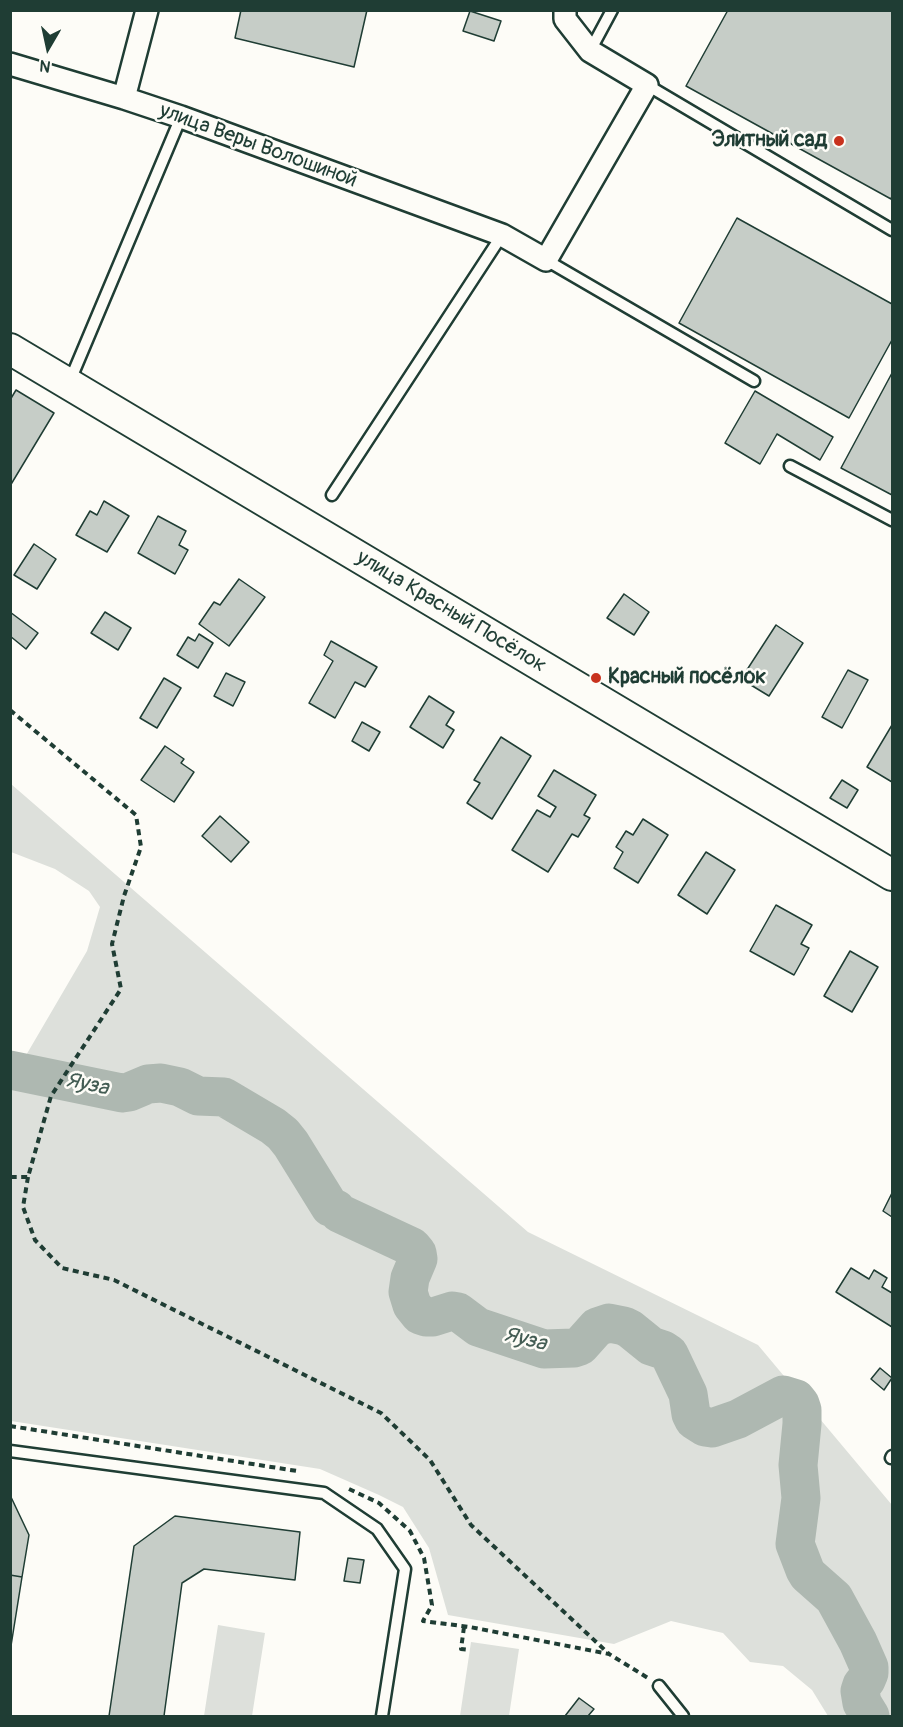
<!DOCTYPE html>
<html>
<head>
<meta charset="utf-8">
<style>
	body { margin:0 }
	#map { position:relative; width:903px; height:1727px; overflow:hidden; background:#fdfcf7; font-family:Pangolin,sans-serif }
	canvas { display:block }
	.frame { position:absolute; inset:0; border:12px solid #1f3d34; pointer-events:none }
	.north { position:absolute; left:18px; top:18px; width:60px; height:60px; -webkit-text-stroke:4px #fdfcf7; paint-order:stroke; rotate:189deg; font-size:16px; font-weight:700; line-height:24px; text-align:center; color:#1f3d34 }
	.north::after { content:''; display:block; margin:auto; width:21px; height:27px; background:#1f3d34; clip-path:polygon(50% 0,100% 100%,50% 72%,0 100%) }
</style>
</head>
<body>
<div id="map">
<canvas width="903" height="1727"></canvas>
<div class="frame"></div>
<div class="north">N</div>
</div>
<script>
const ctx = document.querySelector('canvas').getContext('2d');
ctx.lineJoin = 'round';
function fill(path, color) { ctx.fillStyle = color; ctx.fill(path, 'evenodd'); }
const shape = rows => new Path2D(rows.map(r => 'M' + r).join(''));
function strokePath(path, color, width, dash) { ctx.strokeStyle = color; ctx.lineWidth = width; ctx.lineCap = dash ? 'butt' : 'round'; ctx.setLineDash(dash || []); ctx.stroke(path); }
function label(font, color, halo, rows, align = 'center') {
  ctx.font = font + ' Pangolin,sans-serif'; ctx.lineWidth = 5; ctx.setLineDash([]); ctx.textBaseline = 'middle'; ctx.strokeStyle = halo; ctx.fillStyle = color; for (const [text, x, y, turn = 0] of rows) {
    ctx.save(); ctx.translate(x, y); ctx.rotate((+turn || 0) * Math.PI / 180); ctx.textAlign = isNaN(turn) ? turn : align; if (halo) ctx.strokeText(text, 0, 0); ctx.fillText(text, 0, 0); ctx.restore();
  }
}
const green = shape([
	[11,784,528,1232,758,1345,892,1505,892,1716,828,1716,812,1690,783,1666,750,1662,723,1633,671,1621,614,1644,448,1615,429,1548,403,1507,379,1495,320,1469,11,1421,11,1081,87,951,100,907,89,891,55,869,11,852],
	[218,1625,265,1633,252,1716,204,1716],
	[471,1642,519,1649,509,1716,460,1716]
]);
const river = shape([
	[10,1070,122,1093,129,1092,148,1084,161,1083,180,1087,198,1096,224,1097,273,1126,283,1134,291,1144,330,1207,336,1209,339,1213,412,1247,417,1253,418,1259,410,1278,408,1292,412,1305,420,1315,426,1317,433,1317,452,1311,458,1312,478,1327,544,1349,574,1348,580,1346,597,1327,609,1323,624,1326,630,1329,651,1346,663,1350,669,1354,688,1394,691,1414,694,1420,705,1427,712,1428,738,1419,783,1395,796,1399,800,1404,802,1410,802,1424,798,1465,801,1498,795,1544,805,1570,808,1575,834,1598,858,1642,869,1667,869,1673,866,1680,862,1685,860,1691,862,1703,870,1716]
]);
const building = shape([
	[241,10,367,10,354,67,235,38,241,10],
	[728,10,892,10,892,196,891,199,686,86,728,10],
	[470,11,501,21,494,41,463,31,470,11],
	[737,218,892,304,892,340,849,418,679,323,737,218],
	[892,373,892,495,841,468,892,373],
	[16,390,54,413,10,486,10,400,16,390],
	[755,391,833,437,820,460,777,434,760,464,725,443,755,391],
	[104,501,129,516,107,552,76,535,90,511,97,515,104,501],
	[158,516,186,531,179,545,188,550,175,574,138,553,158,516],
	[34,544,56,559,37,589,14,575,34,544],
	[239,579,265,597,229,646,199,624,214,602,220,605,239,579],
	[624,594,649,612,634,635,607,618,624,594],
	[10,612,38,633,26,649,10,636,10,612],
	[105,612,131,628,118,650,91,633,105,612],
	[776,625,803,643,769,696,741,679,776,625],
	[199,634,213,643,198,668,177,655,188,637,195,641,199,634],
	[331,641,377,667,365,687,355,682,335,718,309,703,333,661,324,655,331,641],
	[848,670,868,680,842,728,822,717,848,670],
	[226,673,245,682,233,706,214,696,226,673],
	[164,678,181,688,157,728,140,718,164,678],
	[429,696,454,712,446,725,454,730,443,748,410,727,429,696],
	[362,722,380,732,369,751,352,741,362,722],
	[892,725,892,782,867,767,892,725],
	[501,737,531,756,492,819,467,803,480,783,474,780,501,737],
	[165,746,184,759,181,763,194,772,174,802,141,780,165,746],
	[554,770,596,795,584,815,590,818,578,837,572,834,548,872,512,850,537,810,550,817,556,807,538,796,554,770],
	[842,780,858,790,847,808,830,798,842,780],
	[220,816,249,842,231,862,202,836,220,816],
	[643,819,668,835,638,883,614,868,623,852,616,847,626,831,633,835,643,819],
	[706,852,735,870,707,914,678,895,706,852],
	[776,905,812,925,801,944,809,948,794,975,750,951,776,905],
	[850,951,878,967,852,1012,824,996,850,951],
	[892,1193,892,1217,883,1211,892,1193],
	[851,1268,869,1279,874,1270,887,1278,882,1287,892,1293,892,1327,836,1292,851,1268],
	[880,1368,892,1378,884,1390,871,1379,880,1368],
	[10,1495,29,1535,22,1577,10,1575,10,1495],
	[175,1516,300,1532,295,1580,204,1569,182,1583,164,1716,109,1716,134,1546,175,1516],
	[348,1558,364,1560,360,1583,344,1581,348,1558],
	[10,1575,22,1577,10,1652,10,1575],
	[579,1698,594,1709,588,1716,565,1716,579,1698]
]);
const path = shape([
	[10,710,136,815,141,847,124,896,112,944,121,989,51,1096,28,1177,10,1177],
	[28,1177,23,1207,35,1240,62,1268,114,1280,381,1413,430,1460,471,1525,609,1654],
	[10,1426,297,1471],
	[349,1489,379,1503,410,1531,424,1558,432,1605,423,1621,470,1627,609,1654,648,1678],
	[464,1627,461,1649,470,1650]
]);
const lane = shape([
	[590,51,612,10],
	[647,85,892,230],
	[546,260,754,381],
	[69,383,181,117],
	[790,466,892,520],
	[332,495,502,235],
	[10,1451,324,1493,377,1529,405,1569,382,1716],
	[891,1458,892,1456],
	[659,1686,683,1716]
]);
const street = shape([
	[10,64,124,98,181,117,502,235,546,260,647,85,590,51,565,19,565,10],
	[124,98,147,10]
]);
const secondary = shape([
	[10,349,892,875]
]);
const markers = [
	[839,141,6,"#c8321e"],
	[596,678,6,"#c8321e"]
];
const poiNames = [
	["Элитный сад",827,141],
	["Красный посёлок",608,678,"left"]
];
const streetNames = [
	["улица Веры Волошиной",258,146,20],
	["улица Красный Посёлок",451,612,31]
];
const waterNames = [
	["Яуза",87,1085,12],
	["Яуза",525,1340,14]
];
fill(green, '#dde0db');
strokePath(river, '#aeb8b1', 39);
fill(building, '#c6cdc7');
strokePath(building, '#1f3d34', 1.5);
strokePath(lane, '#1f3d34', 15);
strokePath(street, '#1f3d34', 26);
strokePath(secondary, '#1f3d34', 34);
strokePath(path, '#1f3d34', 4, [6, 4.5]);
strokePath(lane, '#fdfcf7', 10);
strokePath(street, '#fdfcf7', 21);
strokePath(secondary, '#fdfcf7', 30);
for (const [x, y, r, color] of markers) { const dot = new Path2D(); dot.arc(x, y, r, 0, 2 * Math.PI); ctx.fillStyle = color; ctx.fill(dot); strokePath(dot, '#fdfcf7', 2); }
label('bold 21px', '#1f3d34', '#fdfcf7', poiNames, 'right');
label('21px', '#1f3d34', '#fdfcf7', streetNames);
label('italic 22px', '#435c53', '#fdfcf7', waterNames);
</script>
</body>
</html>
